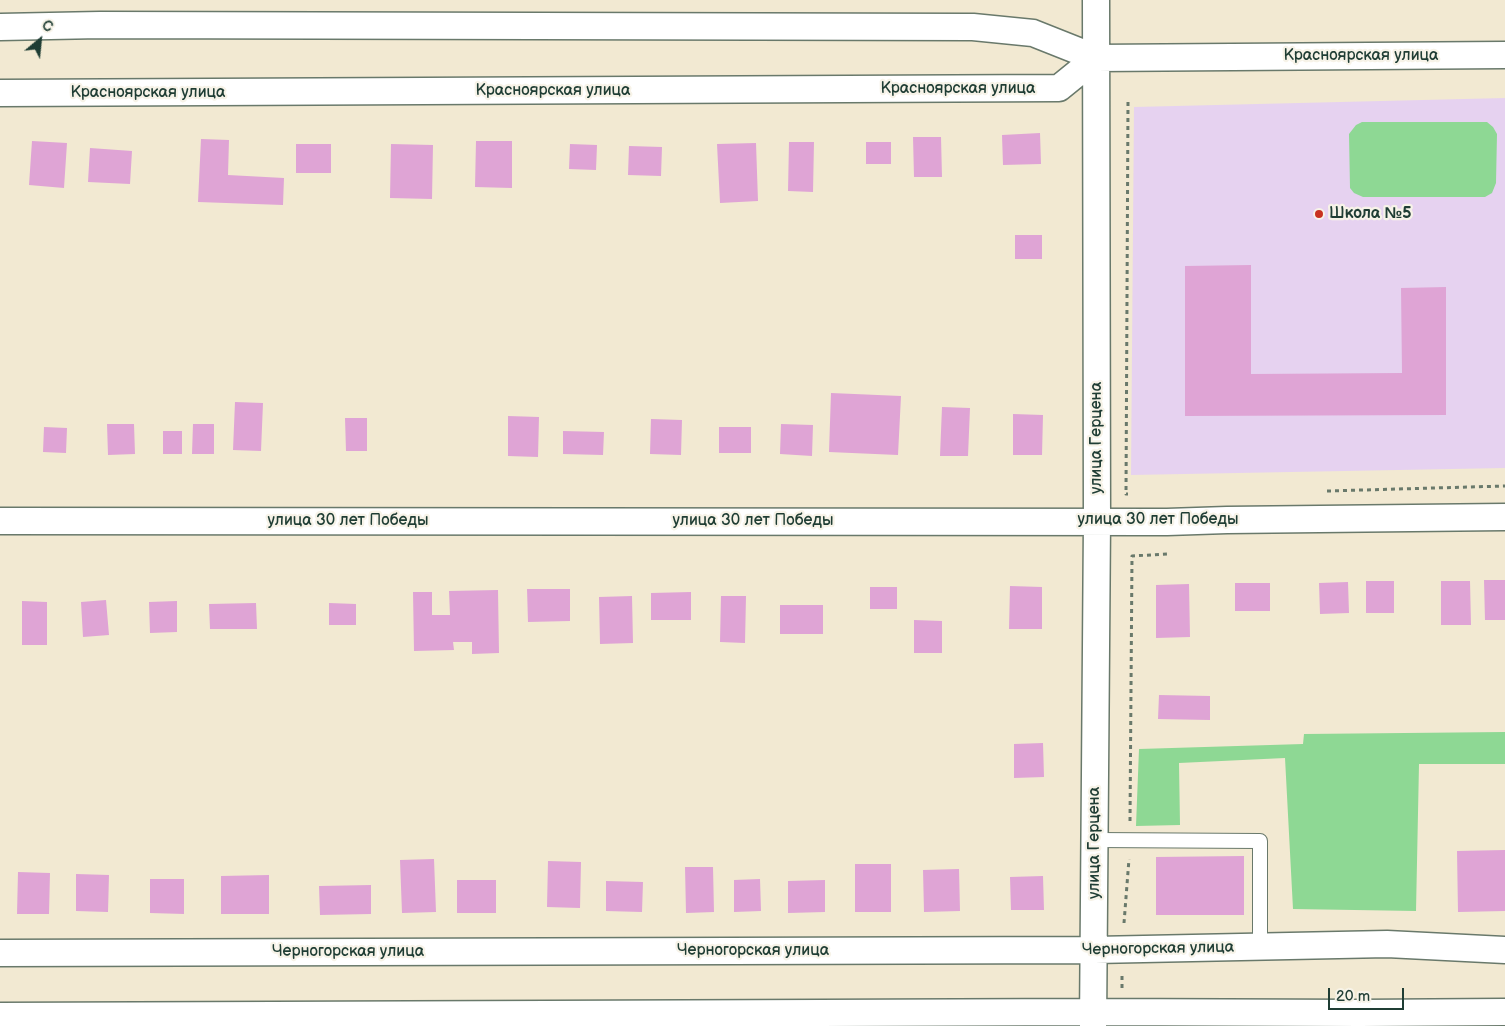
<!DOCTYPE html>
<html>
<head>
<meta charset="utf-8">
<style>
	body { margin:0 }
	#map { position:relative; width:1505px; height:1026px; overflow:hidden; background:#f2e9d2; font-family:"Balsamiq Sans",sans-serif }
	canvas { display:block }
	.north { position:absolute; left:15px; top:15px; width:50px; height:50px; -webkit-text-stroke:4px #f7f3e8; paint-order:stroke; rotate:28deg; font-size:14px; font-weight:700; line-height:20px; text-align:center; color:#1f3d34 }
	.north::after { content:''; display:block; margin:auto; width:18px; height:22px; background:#1f3d34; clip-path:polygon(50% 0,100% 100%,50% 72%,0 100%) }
	.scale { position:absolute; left:1328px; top:988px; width:76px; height:22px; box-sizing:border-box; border:2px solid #1f3d34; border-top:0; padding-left:6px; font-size:15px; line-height:18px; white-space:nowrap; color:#1f3d34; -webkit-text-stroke:4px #f7f3e8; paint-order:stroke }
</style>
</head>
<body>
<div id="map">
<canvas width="1505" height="1026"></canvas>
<div class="north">С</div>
<div class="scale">20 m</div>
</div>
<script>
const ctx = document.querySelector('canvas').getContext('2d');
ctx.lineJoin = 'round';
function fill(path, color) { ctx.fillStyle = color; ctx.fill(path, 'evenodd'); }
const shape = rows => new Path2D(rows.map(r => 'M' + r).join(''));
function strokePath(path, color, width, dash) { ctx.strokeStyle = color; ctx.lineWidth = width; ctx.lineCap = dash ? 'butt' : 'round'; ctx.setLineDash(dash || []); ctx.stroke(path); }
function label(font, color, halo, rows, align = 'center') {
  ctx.font = font + ' "Balsamiq Sans",sans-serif'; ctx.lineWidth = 4.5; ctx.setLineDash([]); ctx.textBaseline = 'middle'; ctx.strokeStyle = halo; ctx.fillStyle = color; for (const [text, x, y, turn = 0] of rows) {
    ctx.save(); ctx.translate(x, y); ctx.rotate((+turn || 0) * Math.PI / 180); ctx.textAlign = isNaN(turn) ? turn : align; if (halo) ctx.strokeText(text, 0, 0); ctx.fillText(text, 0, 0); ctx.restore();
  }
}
const built = shape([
	[1505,98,1505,468,1131,475,1134,107]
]);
const green = shape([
	[1362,122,1487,122,1493,127,1497,134,1496,183,1492,193,1485,197,1363,197,1354,193,1350,188,1349,134,1356,125],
	[1505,732,1505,764,1419,764,1416,911,1293,909,1285,758,1179,763,1180,825,1136,826,1139,749,1303,744,1304,734]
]);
const building = shape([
	[1040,133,1041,164,1003,165,1002,135],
	[913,137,941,137,942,177,914,177],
	[201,139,229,140,228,175,284,178,283,205,198,202],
	[32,141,67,143,64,188,29,185],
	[476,141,512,141,512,188,475,187],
	[789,142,814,142,813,192,788,191],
	[866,142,891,142,891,164,866,164],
	[756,143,758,201,720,203,717,144],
	[296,144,331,144,331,173,296,173],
	[391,144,433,145,432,199,390,198],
	[570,144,597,145,596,170,569,169],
	[629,146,662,147,661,176,628,175],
	[90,148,132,151,130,184,88,182],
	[1015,235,1042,235,1042,259,1015,259],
	[1251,265,1251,374,1402,373,1401,288,1446,287,1446,415,1185,416,1185,266],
	[831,393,901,396,898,455,829,452],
	[235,402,263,403,261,451,233,450],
	[942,407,970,408,968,456,940,456],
	[1013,414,1043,415,1042,455,1013,455],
	[508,416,539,417,538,457,508,456],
	[345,418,367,418,367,451,346,451],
	[651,419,682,420,681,455,650,454],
	[107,424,134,424,135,454,108,455],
	[193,424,214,424,214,454,192,454],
	[781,424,813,425,812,456,780,454],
	[44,427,67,428,66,453,43,452],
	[719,427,751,427,751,453,719,453],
	[163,431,182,431,182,454,163,454],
	[563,431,604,432,603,455,563,454],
	[1484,580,1505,580,1505,620,1485,620],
	[1366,581,1394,581,1394,613,1366,613],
	[1441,581,1470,581,1471,625,1441,625],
	[1348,582,1349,613,1320,614,1319,583],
	[1235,583,1270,583,1270,611,1235,611],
	[1189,584,1190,637,1156,638,1156,585],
	[1010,586,1042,587,1042,629,1009,629],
	[870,587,897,587,897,609,870,609],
	[527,589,570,589,570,621,528,622],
	[498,590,499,653,472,654,472,642,453,642,454,650,414,651,413,592,432,592,432,615,450,615,449,591],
	[691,592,691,620,651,620,651,593],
	[632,596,633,643,600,644,599,597],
	[721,596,746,596,745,643,720,642],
	[106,600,109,635,83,637,81,602],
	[22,601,47,602,47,645,22,645],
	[177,601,177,632,150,633,149,602],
	[256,603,257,629,210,629,209,604],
	[329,603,356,604,356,625,329,625],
	[780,605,823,605,823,634,780,634],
	[914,620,942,621,942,653,914,653],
	[1159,695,1210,696,1210,720,1158,719],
	[1043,743,1044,777,1014,778,1014,744],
	[1505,850,1505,911,1458,912,1457,851],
	[1244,856,1244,915,1156,915,1156,857],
	[434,859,436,912,402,913,400,860],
	[548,861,581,862,580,908,547,907],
	[855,864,891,864,891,912,855,912],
	[685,867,713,867,714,912,686,913],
	[959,869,960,911,924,912,923,870],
	[18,872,50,873,49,914,17,914],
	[76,874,109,875,108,912,76,911],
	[269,875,269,914,221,914,221,876],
	[1043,876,1044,910,1011,910,1010,877],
	[150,879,184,879,184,914,150,913],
	[760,879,761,911,734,912,734,880],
	[457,880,496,880,496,913,457,913],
	[825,880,825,912,788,913,788,881],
	[606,881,643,882,642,912,606,911],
	[371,885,371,914,320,915,319,886]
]);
const path = shape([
	[1128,102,1126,494,1128,494],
	[1327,491,1505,486],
	[1130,821,1132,556,1167,554],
	[1124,923,1129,859],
	[1122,988,1122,974]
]);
const lane = shape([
	[1095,840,1260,841,1260,947]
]);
const street = shape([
	[0,27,100,25,973,27,1033,33,1096,58],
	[0,93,1059,88,1096,58,1505,55],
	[0,521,1167,522,1227,520,1505,517],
	[0,953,1095,950,1387,944,1505,950],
	[0,1016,1093,1012,1360,1013,1505,1012],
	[1093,1026,1097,521,1096,0]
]);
const markers = [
	[1319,214,5,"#c8321e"]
];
const streetNames = [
	["Красноярская улица",1361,56],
	["Красноярская улица",958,89],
	["Красноярская улица",553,91],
	["Красноярская улица",148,93],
	["улица Герцена",1097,438,-90],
	["улица 30 лет Победы",1158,520],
	["улица 30 лет Победы",348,521],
	["улица 30 лет Победы",753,521],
	["улица Герцена",1095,843,-90],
	["Черногорская улица",1158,949,-1],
	["Черногорская улица",753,951],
	["Черногорская улица",348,952]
];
const poiNames = [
	["Школа №5",1329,214]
];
fill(built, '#e6d2f0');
fill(green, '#8ed894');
fill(building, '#dfa4d5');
strokePath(lane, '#69796b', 16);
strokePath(street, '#69796b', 29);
strokePath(path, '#69796b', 3, [4, 4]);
strokePath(lane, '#fff', 14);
strokePath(street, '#fff', 26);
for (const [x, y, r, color] of markers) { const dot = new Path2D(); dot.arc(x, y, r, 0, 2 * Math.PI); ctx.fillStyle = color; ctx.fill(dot); strokePath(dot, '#f7f3e8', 2); }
label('16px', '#1f3d34', '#f7f3e8', streetNames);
label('bold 16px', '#1f3d34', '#f7f3e8', poiNames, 'left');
</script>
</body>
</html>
